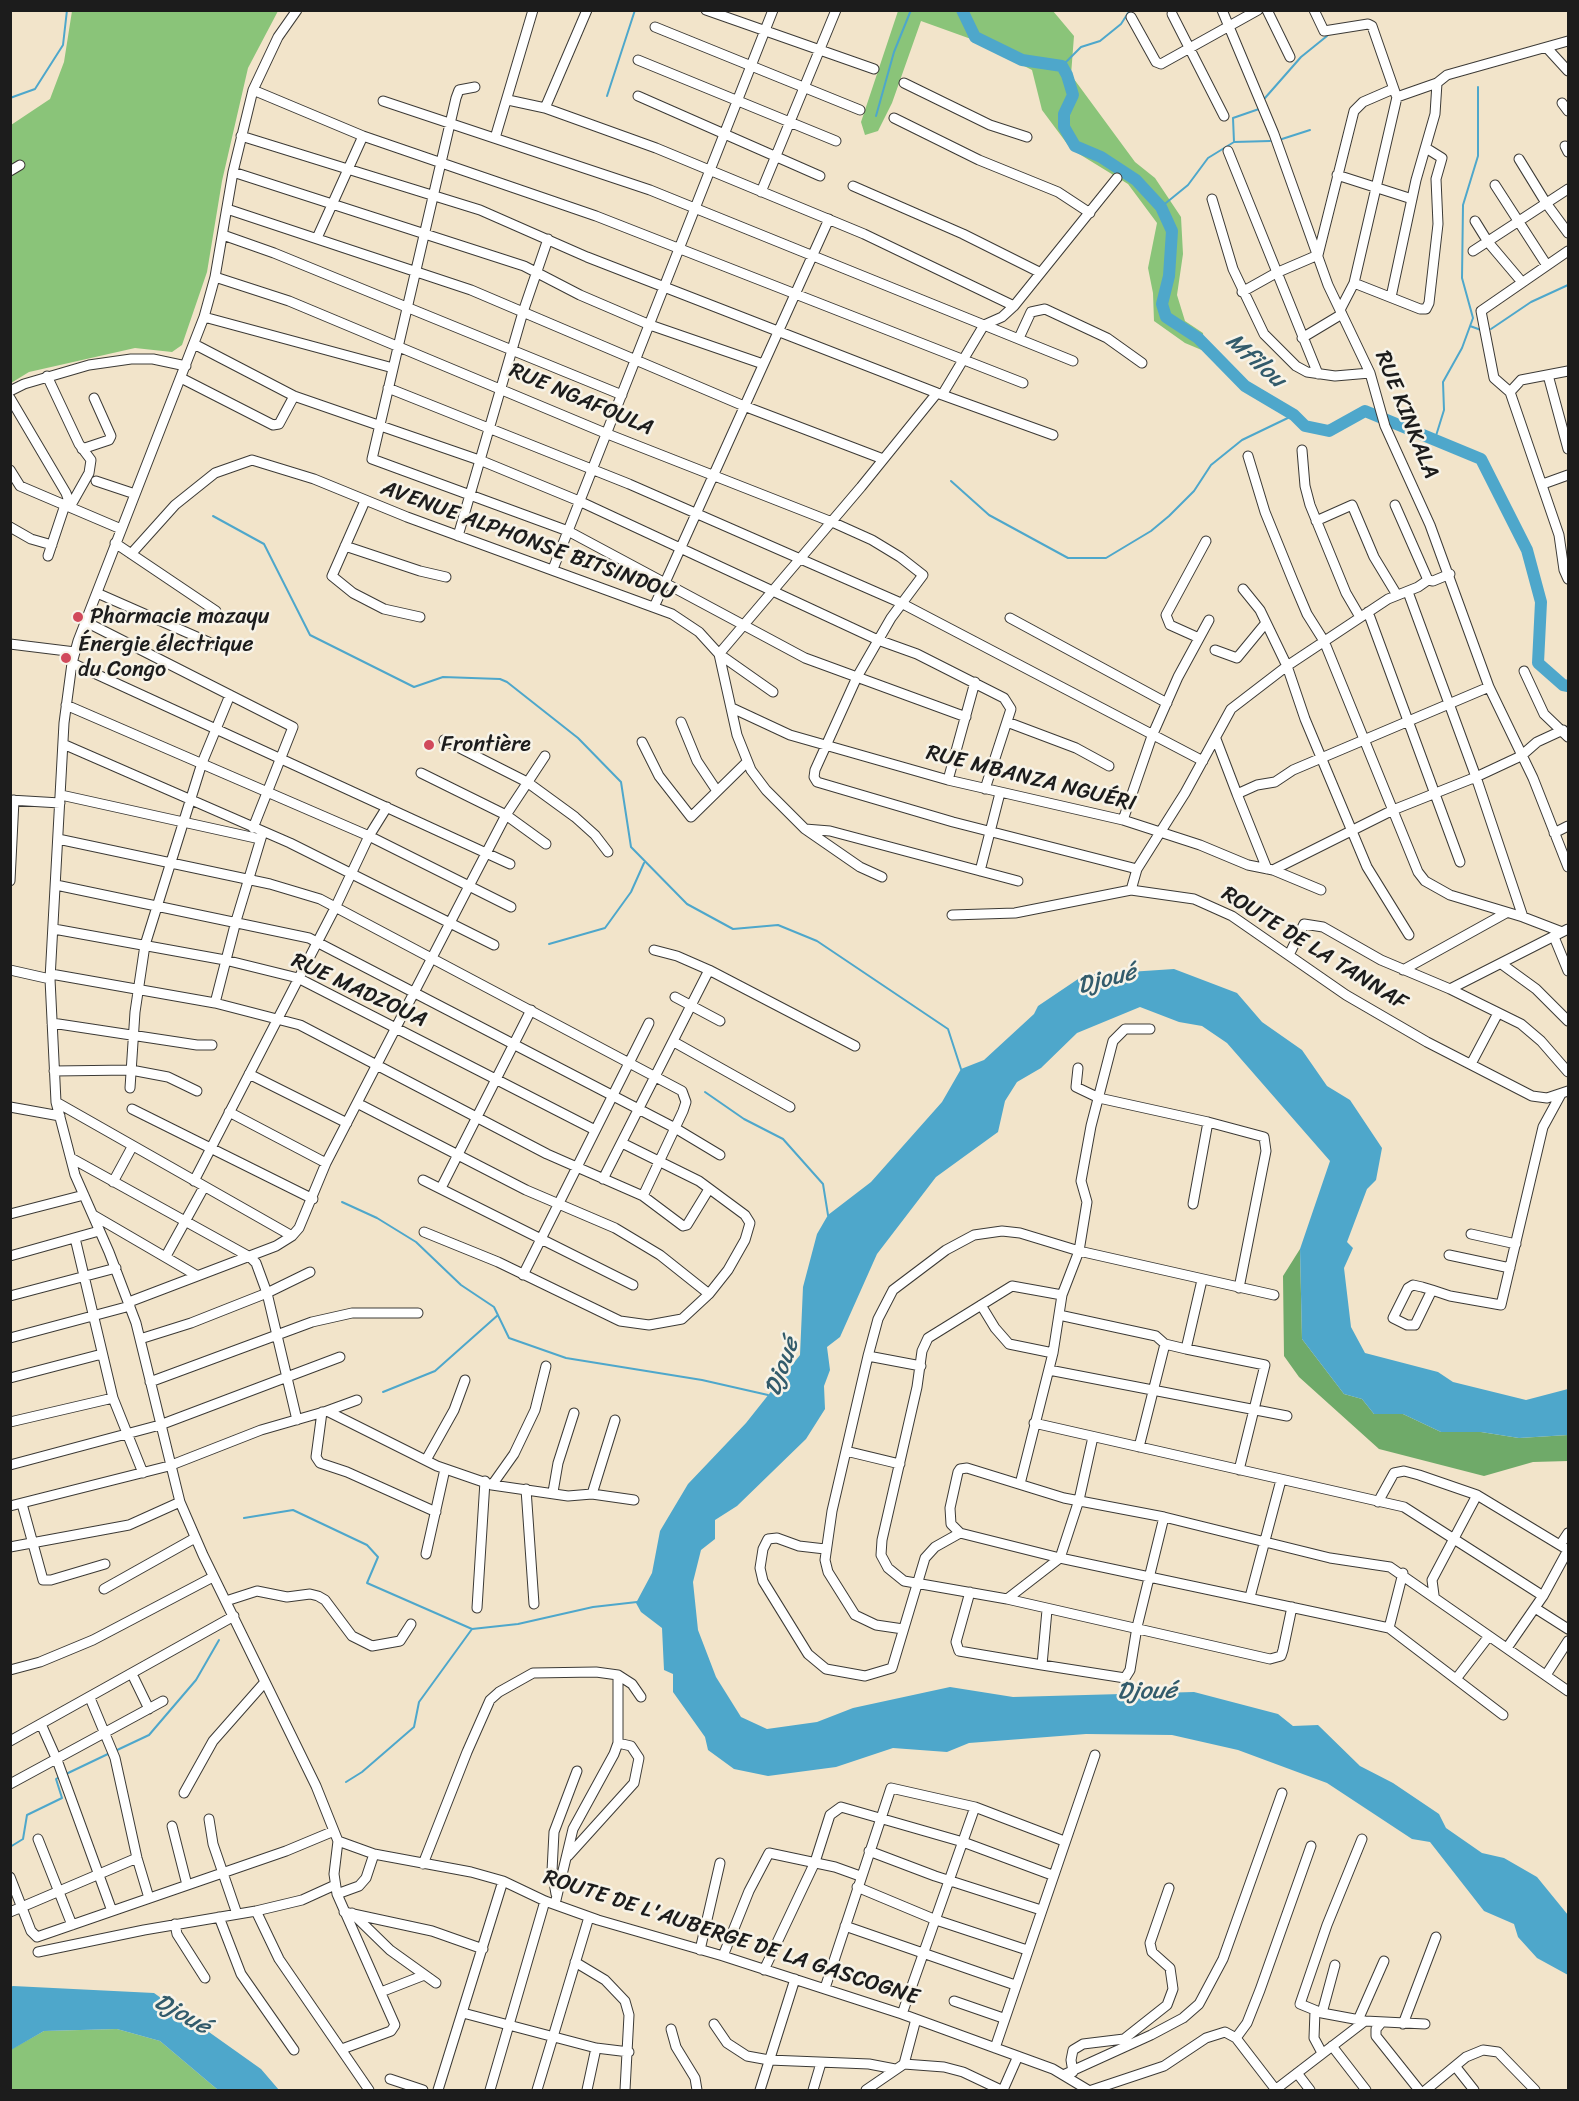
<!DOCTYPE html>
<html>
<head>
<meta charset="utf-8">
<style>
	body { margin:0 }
	#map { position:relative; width:1579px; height:2101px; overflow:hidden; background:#f2e4ca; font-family:Sriracha,sans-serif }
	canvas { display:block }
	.frame { position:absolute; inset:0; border:12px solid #1c1c1c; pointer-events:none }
</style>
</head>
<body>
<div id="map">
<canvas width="1579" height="2101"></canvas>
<div class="frame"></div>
</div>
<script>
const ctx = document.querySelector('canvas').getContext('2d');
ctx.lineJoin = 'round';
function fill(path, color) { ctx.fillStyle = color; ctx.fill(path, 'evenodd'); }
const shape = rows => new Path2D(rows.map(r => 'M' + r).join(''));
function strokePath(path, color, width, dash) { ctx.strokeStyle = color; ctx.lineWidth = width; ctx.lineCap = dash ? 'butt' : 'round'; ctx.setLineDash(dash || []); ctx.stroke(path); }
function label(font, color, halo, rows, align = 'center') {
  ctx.font = font + ' Sriracha,sans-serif'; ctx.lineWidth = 5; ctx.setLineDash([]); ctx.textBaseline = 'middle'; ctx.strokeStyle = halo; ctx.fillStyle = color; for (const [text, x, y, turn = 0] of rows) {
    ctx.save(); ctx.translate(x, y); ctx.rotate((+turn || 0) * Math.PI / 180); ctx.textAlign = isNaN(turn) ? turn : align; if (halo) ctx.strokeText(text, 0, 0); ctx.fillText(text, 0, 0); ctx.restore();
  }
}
const green = shape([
	[72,11,278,11,248,68,222,181,207,272,182,345,172,352,135,348,29,372,11,383,11,125,50,99,64,62],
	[898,11,1053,11,1074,36,1071,75,1135,162,1155,178,1181,217,1183,254,1177,295,1185,321,1203,333,1204,351,1185,343,1154,321,1153,293,1148,268,1157,223,1128,184,1071,149,1042,110,1032,70,971,39,921,21,892,103,878,131,865,135,861,122],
	[117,2029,160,2041,218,2090,11,2090,10,2050,44,2031]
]);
const forest = shape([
	[1300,1249,1302,1339,1344,1394,1362,1399,1374,1414,1403,1414,1441,1432,1481,1432,1519,1438,1568,1435,1568,1461,1533,1462,1484,1476,1379,1449,1299,1377,1284,1356,1283,1276]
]);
const water = shape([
	[1174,969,1237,993,1262,1022,1302,1050,1327,1086,1350,1100,1382,1148,1376,1180,1367,1189,1347,1242,1353,1248,1344,1268,1351,1327,1365,1353,1438,1372,1453,1382,1526,1400,1568,1389,1568,1435,1519,1438,1481,1432,1441,1432,1403,1414,1374,1414,1362,1399,1344,1394,1302,1339,1300,1249,1330,1161,1227,1043,1202,1026,1179,1022,1140,1007,1077,1033,1041,1068,1017,1082,1005,1101,998,1132,936,1177,877,1254,840,1337,827,1347,830,1370,824,1386,825,1409,806,1439,737,1506,715,1520,715,1539,701,1550,693,1582,698,1630,716,1677,741,1717,767,1729,817,1722,853,1708,950,1687,1013,1697,1194,1692,1278,1714,1293,1726,1318,1725,1360,1766,1393,1783,1439,1814,1446,1828,1482,1853,1504,1858,1537,1877,1568,1915,1568,1975,1537,1958,1518,1937,1514,1924,1484,1911,1430,1842,1412,1839,1327,1783,1238,1750,1172,1735,1086,1734,969,1743,947,1752,893,1748,836,1767,768,1776,734,1769,708,1750,705,1737,673,1692,673,1674,664,1670,662,1628,641,1612,636,1603,652,1573,660,1531,688,1484,746,1423,800,1355,803,1287,817,1234,828,1215,871,1182,942,1102,961,1069,984,1060,1034,1014,1038,1006,1084,975],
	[13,1986,154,1993,261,2069,279,2090,218,2090,160,2041,117,2029,44,2031,11,2050,10,1987]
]);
const stream = shape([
	[1062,66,1081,47,1100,41,1121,24,1130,10],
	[607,96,635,10],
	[10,98,35,89,63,45,67,10],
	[1265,98,1301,57,1327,36],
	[876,116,894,52,911,10],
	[1282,139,1310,130],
	[1234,142,1270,141],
	[1161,207,1188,185,1208,158,1234,142,1233,118,1259,109],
	[1470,326,1481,330],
	[1491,329,1531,302,1568,285],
	[1435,439,1444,410,1443,382,1462,348,1473,318,1462,278,1463,205,1478,156,1478,87],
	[951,481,989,515,1068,558,1106,558,1151,531,1169,516,1194,491,1211,465,1242,440,1294,415],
	[213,516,264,544,310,635,414,687,443,677,500,679,507,682,578,738,621,782,631,847,687,904,733,929,778,925,817,941,948,1029,961,1069],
	[549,944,605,928,631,892,644,863],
	[705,1092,744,1119,783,1139,823,1184,828,1215],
	[342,1202,377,1218,416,1242,461,1285,494,1307,509,1338,566,1358,702,1380,768,1395],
	[383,1392,435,1371,498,1315],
	[244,1518,293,1510,367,1545,378,1557,367,1583,472,1629,518,1624,593,1607,637,1602],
	[115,1751,149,1735,196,1680,219,1640],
	[66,1774,110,1753],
	[346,1782,362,1772,414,1727,419,1702,472,1629],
	[10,1847,23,1839,27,1815,62,1798,56,1779,61,1776]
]);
const river = shape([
	[962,10,975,37,1022,60,1062,66,1067,75,1073,95,1064,114,1064,127,1075,146,1101,157,1136,180,1161,207,1172,231,1169,276,1162,304,1166,317,1198,338,1245,386,1294,415,1305,426,1329,431,1365,411,1481,459,1527,550,1541,602,1538,663,1563,685,1568,686]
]);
const minor = shape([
	[297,10,278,37,253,90,233,172,215,277,204,317,78,641,72,663,64,723,50,979,56,1102,75,1175,109,1252,136,1323,180,1502,203,1555,316,1786,338,1841,374,1854,471,1872,503,1881,545,1901,598,1920,723,1956,902,2014,1053,2069,1088,2090],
	[706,10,874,69],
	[1222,10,1274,134,1328,285,1370,373,1385,426,1430,525,1489,687,1533,778,1568,867],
	[1267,10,1290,57],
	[1314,10,1324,31,1368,24,1372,26,1396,95],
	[1172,14,1224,116],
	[1131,17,1156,62,1161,64,1258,10],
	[655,27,860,110],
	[1547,48,1568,71],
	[638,60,836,141],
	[904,83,990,125,1027,137],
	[475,87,459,90,456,98,372,459,568,531,805,658,966,717],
	[253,90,363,136,596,216,1023,383],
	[638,96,820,176],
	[508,100,545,108,656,148,864,234,1014,306],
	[383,101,650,190,1073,361],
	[1562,103,1568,111],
	[545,108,587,10],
	[894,118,979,160,1058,192,1090,213],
	[241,136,480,210,587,257,937,393,1053,435],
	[495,138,533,10],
	[1565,146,1568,152],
	[1228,151,1318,374],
	[1519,159,1546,203,1568,233],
	[10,171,20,165],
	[233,172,524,266,580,295,650,325,763,364],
	[1337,175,1412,199],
	[1495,185,1546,264],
	[853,186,963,234,1039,272],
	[761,192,836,10],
	[1212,199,1233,269,1264,334,1296,366,1307,372,1335,376,1370,373],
	[227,209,471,290,744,406,883,459],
	[1475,221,1488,242,1521,281],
	[223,235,274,253,622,395],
	[317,238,363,136],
	[1473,251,1568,189],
	[215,277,289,301,605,433,832,522,872,540,900,557,923,575,891,618,857,677,815,770,814,777,817,782,953,822,1137,869],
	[1354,283,1420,309,1426,309,1429,303,1438,224,1436,179,1442,158,1426,148],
	[1242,292,1276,273,1318,255,1354,111,1363,102,1393,89],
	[1391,297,1416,180,1435,114,1437,83],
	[1340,310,1354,283,1397,97,1437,83,1447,75,1568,41],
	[204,317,393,368],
	[1019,338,1031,312,1045,309,1107,338,1142,363],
	[1302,338,1342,314],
	[194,344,294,396,482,461,579,501,878,640,917,654,1004,698,1011,709,985,789],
	[1568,371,1521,380,1510,392,1559,535,1564,570,1568,579],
	[1548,375,1568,449],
	[47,376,79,444,91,460,89,473,71,505],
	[181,378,273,425,279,424,294,396],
	[388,388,629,484,901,603,1203,761],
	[10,391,24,384,89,365,131,359,153,359,186,366],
	[1510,392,1494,378,1481,311,1568,251],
	[942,395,984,325,1002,317,1014,306,1117,178],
	[10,398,66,493,71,507],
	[82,449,109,440,111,436,94,398],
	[1302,450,1305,486,1310,505,1346,593,1360,617],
	[1248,456,1265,512,1293,581,1307,614,1324,641,1418,872,1425,881,1450,895,1523,917,1562,932],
	[10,470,20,486,121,529],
	[96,481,135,494],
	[1543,484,1568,475],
	[365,501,332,576,353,593,384,609,420,617],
	[1395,505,1428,580],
	[1316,521,1352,505,1374,557,1397,595],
	[10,527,31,539,52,545],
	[458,536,523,312,548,239],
	[115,543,216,611],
	[345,546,420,571,446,577],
	[131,554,175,505,215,473,252,460,314,479,407,517,672,614,699,632,719,654,737,735,751,770,766,790,805,829,860,867,882,877],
	[48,556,65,505],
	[553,569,773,10],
	[1243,589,1260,610,1287,666,1305,719,1367,867,1409,935],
	[1408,592,1476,777,1523,917],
	[97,593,213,644],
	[654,607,829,219],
	[1368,612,1460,862],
	[1010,618,1167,703],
	[86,622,293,727,253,828],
	[1199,638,1170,625,1166,615,1206,541],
	[10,644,75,652],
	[1215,650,1237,658,1265,624],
	[72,663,510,864],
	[1524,671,1544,714,1568,737],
	[773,692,719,654,861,487,937,393],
	[66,705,369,836,511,907],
	[732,708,790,735,948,780,1123,820,1200,845,1248,865,1273,870,1321,890],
	[681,722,697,761,717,791],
	[1007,722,1076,748,1109,766],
	[1216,739,1237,794,1257,785,1275,782,1293,770,1489,687],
	[444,740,527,782,575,817,595,835,608,852],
	[642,742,659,776,691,817,747,762],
	[63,744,290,843,494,945],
	[421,773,506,815,546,844],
	[948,780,975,682],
	[1237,794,1267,869],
	[61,795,260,839],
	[10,800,60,803],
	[1123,820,1152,736,1178,677,1209,620],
	[805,829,830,831,1018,881],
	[1554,833,1568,826],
	[58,839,270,884,320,899,682,1091,686,1102,683,1111,643,1196],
	[1273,870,1393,810,1476,777,1521,756,1537,742,1563,730],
	[980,871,1000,793],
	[10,881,14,800],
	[56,885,309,938,675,1128,720,1155],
	[1131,890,1137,869,1185,793,1231,709,1287,666,1388,599,1418,587,1428,580,1433,581,1450,574],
	[952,915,1015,913,1131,890,1194,899,1232,916,1346,995,1427,1042,1532,1096,1547,1098,1568,1091],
	[54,929,225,960,298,978,595,1130],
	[1554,937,1568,971],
	[654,950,677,956,709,970,855,1046],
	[1289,955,1304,924,1323,927,1381,960,1450,989,1568,929],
	[1503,965,1536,989,1568,1021],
	[10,970,50,979],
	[1403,970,1506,913],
	[51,974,215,1003,300,1025,547,1154,643,1196,683,1226,687,1225,709,1189],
	[1450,989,1521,1024,1541,1041,1568,1072],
	[675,997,720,1021],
	[215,1003,236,921,262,835],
	[52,1023,197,1045,212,1045],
	[674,1042,790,1107],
	[1471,1064,1498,1013],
	[1078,1068,1076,1087,1099,1098,1208,1122,1264,1137,1266,1151,1239,1288],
	[54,1071,131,1070,168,1077,197,1091],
	[249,1074,347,1123],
	[130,1088,135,1012,145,945,202,763,230,695],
	[56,1102,292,1236],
	[357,1103,526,1190,615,1228,660,1255,709,1294],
	[10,1107,60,1116],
	[132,1109,313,1199],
	[229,1112,326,1163],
	[71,1158,250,1257,256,1263,267,1293,297,1420],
	[603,1179,709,970],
	[423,1180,633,1285],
	[194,1181,336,906,369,836,387,807],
	[113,1182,132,1147],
	[441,1188,531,1010],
	[1193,1204,1208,1122],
	[10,1214,84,1195],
	[93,1215,196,1275],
	[424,1232,498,1262,620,1321,649,1325,682,1319,709,1294,728,1270,745,1240,750,1223,745,1215,699,1181,622,1143],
	[1471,1234,1516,1244],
	[75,1238,113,1398,143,1473],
	[1449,1255,1510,1268],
	[10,1256,99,1231],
	[166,1256,204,1187],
	[523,1275,649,1023],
	[1432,1290,1415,1325,1407,1325,1393,1318,1408,1288,1413,1285,1422,1287,1432,1290,1450,1296,1501,1305,1543,1127,1561,1094],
	[1062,1295,1012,1286,928,1338,922,1351,917,1387,882,1540,881,1555,888,1568,904,1581,1007,1599,1270,1659,1281,1656,1283,1650,1292,1607],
	[10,1296,116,1268],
	[129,1302,276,1246,292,1236,299,1228,326,1163,468,888,506,815,545,756],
	[981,1305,995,1328,1009,1344,1053,1353],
	[1059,1315,1156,1336,1165,1344,1186,1349,1265,1365,1239,1470],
	[10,1338,130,1306],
	[140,1339,191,1323,267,1293,310,1272],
	[1186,1349,1202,1280,1205,1280],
	[868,1356,921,1366],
	[1049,1370,1287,1416],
	[10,1378,102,1354],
	[150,1382,312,1322,352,1313,418,1313],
	[327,1411,357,1400],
	[322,1412,316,1457,320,1463,347,1472,436,1512],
	[10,1422,113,1398],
	[1034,1423,1404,1507,1543,1596],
	[1139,1447,1165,1344],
	[846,1451,900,1464],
	[426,1460,454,1410,465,1380],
	[10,1465,160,1425,340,1357],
	[1020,1484,1053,1353,1062,1295,1079,1251,1087,1202,1081,1181,1091,1126,1113,1041,1125,1029,1150,1029],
	[492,1485,514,1454,535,1410,546,1366],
	[526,1489,534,1604],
	[553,1492,558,1463,574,1413],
	[592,1494,615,1420],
	[1378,1502,1394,1473,1404,1471,1419,1475,1477,1495,1568,1550],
	[22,1504,43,1580,51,1580,105,1564],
	[10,1506,169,1466,261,1430,327,1411,437,1466,492,1485,568,1496,592,1494,634,1500],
	[960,1533,951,1524,950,1508,958,1472,960,1469,967,1468,1064,1498,1164,1517,1330,1558,1390,1567,1568,1691],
	[1560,1545,1568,1533],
	[10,1547,129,1525,180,1502],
	[825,1549,799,1546,777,1538,768,1539,763,1549,760,1568,763,1581,808,1654,826,1669,865,1676,892,1668,925,1558,935,1547,960,1533,1060,1558,1389,1628,1503,1715],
	[426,1554,445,1469],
	[104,1589,195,1538],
	[970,1592,956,1642,959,1651,1042,1665],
	[1434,1595,1432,1580,1477,1495],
	[1250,1597,1281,1480],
	[1007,1599,1060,1558,1079,1500,1093,1437],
	[226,1601,257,1591,287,1597,310,1594,318,1596,325,1600,352,1636,372,1646,400,1641,411,1624],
	[477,1608,485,1481],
	[1535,1608,1568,1629],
	[1047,1610,1042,1665,1125,1678,1130,1670,1137,1627,1164,1517],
	[1389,1628,1403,1573],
	[903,1629,876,1625,855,1615,828,1572,825,1560,832,1511,868,1356,878,1319,893,1290,946,1250,974,1235,1002,1231,1020,1233,1079,1251,1274,1295],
	[1507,1648,1543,1596,1568,1550],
	[10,1670,40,1662,93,1640,213,1577],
	[132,1674,149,1709],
	[1546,1675,1568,1641],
	[1456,1679,1489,1636],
	[90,1698,115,1758,137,1858,149,1898],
	[41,1724,57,1760,112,1911],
	[10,1741,234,1616],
	[10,1784,163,1701],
	[184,1793,213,1741,265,1682],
	[209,1819,213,1844,237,1914],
	[172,1826,187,1885],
	[38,1839,72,1925],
	[1362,1839,1327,1925,1300,2004,1322,2013,1365,2021,1425,2024],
	[338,1841,334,1874,337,1894,395,2025,391,2031,342,2049],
	[869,1851,935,1876,1041,1910],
	[568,1856,634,1783,639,1758,631,1746,618,1743],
	[423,1864,467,1752,490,1700,499,1692,533,1673,596,1672,618,1675,632,1684,641,1697],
	[10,1877,31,1931,37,1937,286,1851,334,1831],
	[857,1887,936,1920,1027,1950],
	[337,1894,359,1886,366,1878,374,1854],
	[556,1894,552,1871,554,1832,577,1771],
	[555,1904,573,1829,614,1754,618,1743,618,1675],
	[256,1911,279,1959,369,2090],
	[10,1912,137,1858],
	[344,1912,432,1931,483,1949],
	[352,1913,390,1950,436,1983],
	[219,1917,241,1974,294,2050],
	[175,1924,177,1934,205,1978],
	[845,1926,1015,1985],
	[700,1950,720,1863],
	[38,1952,144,1930,256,1911,302,1900,335,1885],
	[723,1956,749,1891,769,1853,835,1867,860,1876],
	[575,1962,605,1980,625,2001,629,2015,625,2090],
	[764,1970,815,1862,830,1815,841,1807,963,1842,1052,1875],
	[825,1988,891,1788,975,1807,1064,1841],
	[381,1992,422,1976],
	[954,2001,1003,2018],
	[1315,2011,1314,2038,1322,2053],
	[463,2013,596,2048,629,2052],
	[1322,2013,1335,1965],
	[902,2014,975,1807],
	[1358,2020,1384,1961],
	[1381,2023,1376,2029,1376,2036,1419,2090],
	[714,2024,727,2043,747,2056,769,2060,869,2064,895,2069],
	[1403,2024,1436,1937],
	[671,2029,676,2047,695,2078,697,2090],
	[1236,2038,1247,2023,1260,1990,1311,1846],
	[1332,2046,1366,2090],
	[995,2048,1095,1755],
	[904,2064,916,2019],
	[1455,2066,1474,2090],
	[1073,2072,1071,2060,1073,2050,1083,2044,1124,2039,1167,2005,1173,1989,1170,1968,1152,1952,1150,1943,1169,1888],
	[1297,2073,1310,2090],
	[1063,2075,1151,2035,1183,2018,1199,2004,1223,1959,1282,1793],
	[390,2079,423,2090],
	[438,2090,503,1881],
	[490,2090,545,1901],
	[537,2090,589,1917],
	[587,2090,596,2048],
	[760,2090,795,1979],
	[813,2090,821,2063],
	[866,2090,904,2064,944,2067,963,2072,1001,2090],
	[1003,2090,1018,2056],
	[1092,2090,1164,2066,1206,2038,1225,2032,1236,2038,1276,2090],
	[1275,2090,1365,2021],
	[1426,2090,1466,2057,1483,2050,1498,2052,1535,2090]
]);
const markers = [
	[78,617,6,"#d1495b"],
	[66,658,6,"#d1495b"],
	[429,745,6,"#d1495b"]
];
const streetNames = [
	["RUE NGAFOULA",581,400,23],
	["RUE KINKALA",1406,415,68],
	["AVENUE ALPHONSE BITSINDOU",528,541,20],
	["RUE MBANZA NGUÉRI",1031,779,14],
	["ROUTE DE LA TANNAF",1314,949,32],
	["RUE MADZOUA",359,991,25],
	["ROUTE DE L'AUBERGE DE LA GASCOGNE",731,1938,18]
];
const poiNames = [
	["Pharmacie mazayu",90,617],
	["Énergie électrique",78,645],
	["du Congo",78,670],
	["Frontière",441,745]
];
const waterNames = [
	["Mfilou",1255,361,41],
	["Djoué",1107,980,-15],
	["Djoué",783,1367,-70],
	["Djoué",1147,1692,-1],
	["Djoué",182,2015,29]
];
fill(green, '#8ac479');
fill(forest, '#6faa69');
fill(water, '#4ea7cb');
strokePath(stream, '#4ea7cb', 2);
strokePath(river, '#4ea7cb', 12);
strokePath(minor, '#3c3a36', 11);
strokePath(minor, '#fff', 9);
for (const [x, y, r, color] of markers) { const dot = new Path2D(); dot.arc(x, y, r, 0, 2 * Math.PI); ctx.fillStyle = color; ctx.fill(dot); strokePath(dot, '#f7f3e8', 2); }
label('22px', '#1c1c1c', '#f7f3e8', streetNames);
label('22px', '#1c1c1c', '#f7f3e8', poiNames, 'left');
label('italic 24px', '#325b6b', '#f7f3e8', waterNames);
</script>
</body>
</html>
